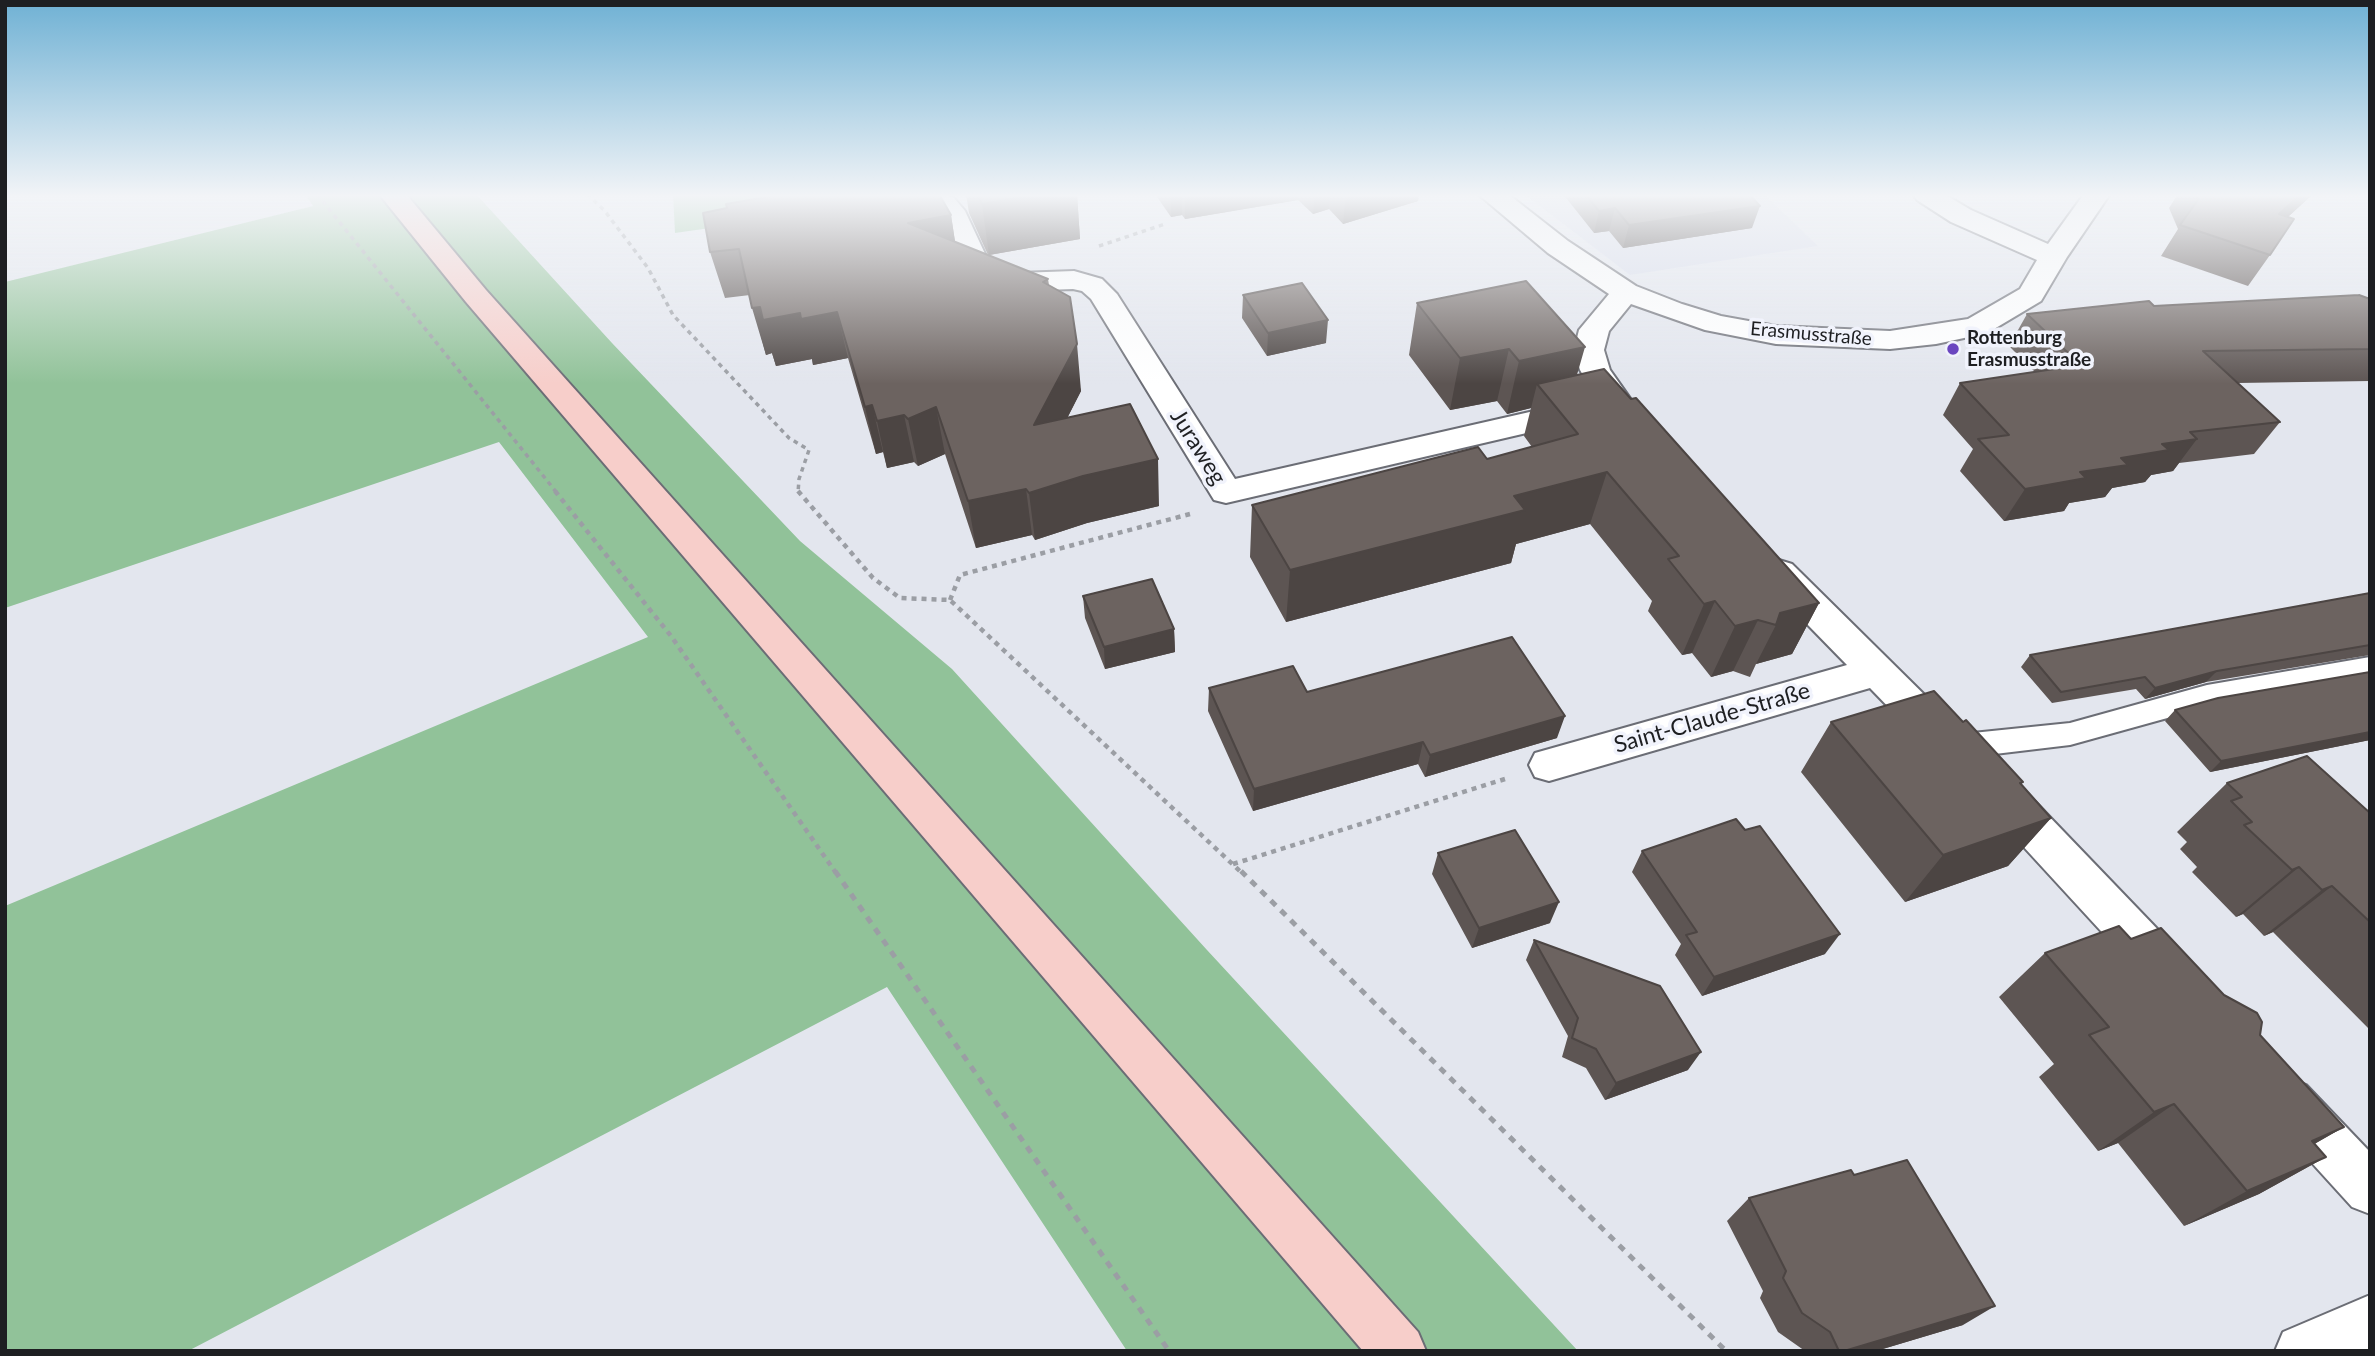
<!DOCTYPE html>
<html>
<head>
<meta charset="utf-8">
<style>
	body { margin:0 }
	#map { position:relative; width:2375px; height:1356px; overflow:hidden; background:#e3e6ee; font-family:Lato,sans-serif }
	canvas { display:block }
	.frame { position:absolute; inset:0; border:7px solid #1e1f22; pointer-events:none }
</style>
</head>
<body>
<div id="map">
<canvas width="2375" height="1356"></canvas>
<div class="frame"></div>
</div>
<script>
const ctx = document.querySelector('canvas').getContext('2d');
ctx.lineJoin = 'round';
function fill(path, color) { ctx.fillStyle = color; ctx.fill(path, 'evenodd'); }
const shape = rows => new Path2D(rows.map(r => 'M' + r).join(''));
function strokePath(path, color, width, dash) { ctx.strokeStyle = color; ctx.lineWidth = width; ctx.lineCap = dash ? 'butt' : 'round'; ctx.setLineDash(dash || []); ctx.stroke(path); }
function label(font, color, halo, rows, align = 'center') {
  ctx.font = font + ' Lato,sans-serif'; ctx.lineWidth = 7; ctx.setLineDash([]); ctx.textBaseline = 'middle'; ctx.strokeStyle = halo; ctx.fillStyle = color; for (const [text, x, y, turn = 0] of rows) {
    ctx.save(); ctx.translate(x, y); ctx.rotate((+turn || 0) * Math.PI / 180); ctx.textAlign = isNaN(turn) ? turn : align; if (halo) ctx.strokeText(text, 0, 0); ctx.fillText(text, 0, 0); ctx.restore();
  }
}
const built = shape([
	[1524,194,1764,194,1818,246,1630,275]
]);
const green = shape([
	[305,194,476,194,612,343,800,541,952,669,1207,950,1578,1351,1127,1351,887,987,188,1351,5,1351,5,906,648,637,499,442,5,608,5,282,313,206],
	[673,194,862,194,865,206,675,233]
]);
const pathFar2 = shape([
	[317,194,557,493],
	[587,194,604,210,648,268,673,315,789,438,809,450,799,479,798,493],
	[1099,246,1165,224]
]);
const pathFar1 = shape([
	[555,491,671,636,836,873],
	[798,491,873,578,900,598,950,600,1242,873],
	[950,600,960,575,1190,514],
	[1233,864,1505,779]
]);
const path = shape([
	[835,871,1169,1351],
	[1241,871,1726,1351]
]);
const service = shape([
	[2370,657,2370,679,2207,707,2070,745,1953,759,1943,755,1938,747,1943,739,1953,735,2070,723,2207,685,2370,657]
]);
const minor = shape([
	[867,194,943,194,954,198,965,211,987,258,1008,270,1018,273,1074,271,1102,279,1117,294,1235,479,1578,401,1589,404,1594,411,1589,418,1578,421,1226,503,1214,500,1091,299,1082,291,1073,289,1015,291,988,282,965,269,934,210,888,209,879,207,867,194],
	[1478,194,1508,194,1568,241,1636,286,1682,304,1721,316,1776,326,1890,331,1968,319,2020,289,2037,260,1951,222,1917,200,1913,194,1944,194,1971,210,2048,244,2084,194,2110,194,2067,257,2041,301,1989,332,1978,335,1936,344,1890,349,1776,344,1705,330,1631,304,1609,331,1604,350,1610,370,1641,414,1636,421,1625,424,1614,421,1603,409,1580,370,1574,350,1579,330,1609,294,1548,253,1478,194],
	[1779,560,1792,564,1955,725,1961,736,1955,747,1941,752,1927,747,1870,688,1549,781,1535,777,1529,765,1535,753,1847,665,1766,582,1761,573,1766,564,1779,560],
	[2002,778,2017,783,2188,961,2195,976,2188,991,2172,997,2156,991,1987,807,1981,795,1987,783,2002,778],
	[2289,1078,2306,1085,2370,1152,2370,1214,2352,1207,2272,1119,2265,1102,2272,1085,2289,1078],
	[2370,1295,2370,1350,2275,1351,2283,1332,2370,1295]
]);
const secondary = shape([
	[379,194,406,194,486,290,1418,1332,1426,1351,1363,1351,466,302,379,194]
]);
const wall = shape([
	[966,194,1077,194,1080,239,989,255,1048,279,1049,285,1081,391,1067,418,1159,506,1087,523,1035,540,1032,535,976,548,945,454,918,466,914,462,887,468,883,452,876,454,848,358,813,365,812,359,776,366,772,353,766,355,750,295,725,298,710,252,951,215,955,242,988,255,969,213],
	[1155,194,1419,194,1418,201,1343,224,1329,209,1313,214,1298,200,1185,219,1182,215,1171,217],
	[1563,194,1749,194,1752,228,1623,248,1609,231,1594,233],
	[2178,194,2313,194,2288,217,2270,255,2248,286,2161,256,2178,229,2169,208],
	[1243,295,1326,343,1267,356,1242,318],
	[2370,299,2370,381,2237,383,2280,422,2254,454,2179,463,2173,471,2151,475,2145,482,2112,488,2105,497,2069,503,2064,511,2004,521,1960,471,1973,449,1943,415,1960,383,2035,372,2009,346,2027,314,2154,306],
	[1417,303,1631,399,1819,603,1792,654,1756,664,1750,677,1733,671,1711,677,1692,653,1682,655,1648,611,1652,601,1590,524,1516,544,1511,563,1286,622,1250,557,1252,505,1487,459,1532,447,1524,436,1531,408,1507,414,1497,401,1450,410,1409,355],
	[2370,593,2370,655,2206,682,2145,699,2136,689,2052,703,2021,667,2030,655],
	[1083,596,1174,629,1175,652,1105,669,1085,618],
	[2370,672,2370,740,2210,772,2165,721,2175,710],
	[1209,688,1307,692,1557,738,1425,777,1418,764,1253,811,1208,711],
	[1831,722,2021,785,2051,818,2008,866,1905,902,1801,772],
	[2227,783,2370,813,2370,1030,2273,932,2264,936,2243,914,2236,917,2192,872,2197,867,2180,849,2187,842,2177,832],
	[1642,851,1825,954,1702,996,1675,955,1681,944,1632,872],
	[1438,853,1550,923,1472,948,1432,874],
	[2131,939,2260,1035,2344,1127,2314,1144,2326,1157,2259,1194,2184,1226,2118,1143,2098,1151,2039,1077,2054,1064,1999,997,2045,953],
	[1534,940,1688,1070,1605,1100,1586,1068,1562,1057,1568,1036,1526,960],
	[1854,1175,1963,1325,1876,1351,1805,1351,1778,1332,1760,1298,1763,1291,1727,1221,1749,1198]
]);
const shadedWall = shape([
	[1041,194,1077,194,1080,239,989,255,982,204],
	[1171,194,1182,194,1182,215,1171,217],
	[1185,194,1298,194,1298,200,1185,219],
	[1315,194,1331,194,1329,209,1313,214],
	[1346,194,1419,194,1418,201,1343,224],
	[2301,194,2313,194,2258,244,2279,214],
	[1760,206,1752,228,1623,248,1629,225],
	[1615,208,1609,231,1594,233,1599,211],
	[951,215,958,261,908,223],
	[760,307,800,313,837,312,848,358,813,365,812,359,776,366,772,353,766,355,752,308],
	[1328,320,1326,343,1267,356,1268,333],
	[1077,344,1081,391,1040,472,1034,425],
	[1585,347,1570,399,1537,384,1531,408,1507,414,1519,361],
	[1509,349,1497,401,1450,410,1460,358],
	[872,405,883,452,876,454,865,407],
	[936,407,945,454,918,466,908,419],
	[904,415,914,462,887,468,877,421],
	[2197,439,2173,471,2151,475,2145,482,2112,488,2105,497,2069,503,2064,511,2004,521,2025,489,2080,472,2162,444],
	[1158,459,1159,506,1087,523,1035,540,1029,493,1083,476],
	[1607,472,1590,524,1516,544,1511,563,1286,622,1290,570,1514,496],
	[1026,489,1032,535,976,548,968,501],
	[1715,601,1692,653,1682,655,1704,604],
	[1819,603,1792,654,1756,664,1776,625,1780,613],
	[1758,620,1733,671,1711,677,1735,626],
	[1174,629,1175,652,1105,669,1104,647],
	[2217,671,2206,682,2145,699,2155,688],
	[1565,716,1557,738,1425,777,1430,755],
	[2370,732,2370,740,2210,772,2221,761],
	[1423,742,1418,764,1253,811,1254,789],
	[2051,818,2008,866,1905,902,1943,855],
	[2299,867,2243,914,2236,917,2292,870],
	[2332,886,2273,932,2264,936,2322,890],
	[1559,902,1550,923,1472,948,1479,928],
	[1840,934,1825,954,1702,996,1714,977],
	[1701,1052,1688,1070,1605,1100,1616,1083],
	[2174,1104,2118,1143,2098,1151,2154,1112],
	[2344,1127,2278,1165,2312,1141],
	[2326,1157,2259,1194,2184,1226,2247,1191],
	[1995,1306,1963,1325,1876,1351,1844,1351]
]);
const building = shape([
	[784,194,939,194,951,215,908,223,1048,279,1043,282,1070,297,1077,344,1034,425,1130,404,1158,459,1083,476,1029,493,1026,489,968,501,936,407,908,419,904,415,877,421,872,405,865,407,837,312,801,319,800,313,763,320,760,307,752,308,739,249,710,252,703,213,727,208,726,204,784,194],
	[977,194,1041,194,982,204,977,194],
	[1585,194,1749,194,1760,206,1629,225,1615,208,1599,211,1585,194],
	[2195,194,2301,194,2279,214,2294,219,2270,255,2180,225,2198,200,2195,194],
	[1526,281,1585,347,1519,361,1509,349,1460,358,1417,303,1526,281],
	[1302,283,1328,320,1268,333,1243,295,1302,283],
	[2359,295,2370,299,2370,349,2203,351,2280,422,2190,432,2197,439,2162,444,2169,450,2121,458,2128,465,2080,472,2086,478,2025,489,1978,439,2009,435,1960,383,2081,365,2027,314,2149,301,2154,306,2359,295],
	[1604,369,1631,399,1636,398,1819,603,1780,613,1776,625,1758,620,1735,626,1715,601,1704,604,1668,559,1679,556,1607,472,1514,496,1525,510,1290,570,1252,505,1478,447,1487,459,1578,434,1537,384,1604,369],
	[1152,579,1174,629,1104,647,1083,596,1152,579],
	[2370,593,2370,645,2217,671,2155,688,2145,677,2061,692,2030,655,2370,593],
	[1512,637,1565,716,1430,755,1423,742,1254,789,1209,688,1293,666,1307,692,1512,637],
	[2370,672,2370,732,2221,761,2175,710,2218,698,2370,672],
	[1934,691,1963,722,1966,720,2023,782,2020,783,2051,818,1943,855,1831,722,1934,691],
	[2307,756,2370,813,2370,922,2332,886,2322,890,2299,867,2292,870,2244,825,2252,822,2231,801,2242,797,2227,783,2307,756],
	[1736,819,1745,830,1760,826,1840,934,1714,977,1686,935,1697,932,1642,851,1736,819],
	[1515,830,1559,902,1479,928,1438,853,1515,830],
	[2119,926,2131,939,2161,928,2224,995,2257,1013,2262,1022,2260,1035,2344,1127,2312,1141,2326,1157,2247,1191,2174,1104,2154,1112,2089,1035,2109,1027,2045,953,2119,926],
	[1534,940,1660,986,1701,1052,1616,1083,1596,1049,1572,1038,1578,1018,1534,940],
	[1907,1160,1995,1306,1844,1351,1839,1351,1830,1332,1802,1313,1783,1278,1786,1271,1749,1198,1851,1170,1854,1175,1907,1160]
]);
const markers = [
	[1953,349,7,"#6a46bf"]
];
const farStreetnames = [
	["Erasmusstraße",1811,334,5]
];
const farPoinames = [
	["Rottenburg",1967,338],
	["Erasmusstraße",1967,360]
];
const streetNames = [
	["Juraweg",1198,447,58],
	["Saint-Claude-Straße",1712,718,-16]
];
fill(built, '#d8dceb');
fill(green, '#91c299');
strokePath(service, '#6b6d75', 4);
strokePath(minor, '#6b6d75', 4);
strokePath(secondary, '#6b6d75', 4);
strokePath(pathFar2, '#9b9ea4', 3.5, [4.5, 4.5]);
strokePath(pathFar1, '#9b9ea4', 4.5, [5, 5]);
strokePath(path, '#9b9ea4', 5, [7, 7]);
fill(service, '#fff');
fill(minor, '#fff');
fill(secondary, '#f7ceca');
fill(wall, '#5d5553');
fill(shadedWall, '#4c4543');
fill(building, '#6c6360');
strokePath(building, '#4c4543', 2);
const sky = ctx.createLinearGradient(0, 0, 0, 384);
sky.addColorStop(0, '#6fb1d4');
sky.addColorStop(0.51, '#f2f4f7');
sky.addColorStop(1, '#f2f4f700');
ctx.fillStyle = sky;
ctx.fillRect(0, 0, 2375, 384);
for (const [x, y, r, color] of markers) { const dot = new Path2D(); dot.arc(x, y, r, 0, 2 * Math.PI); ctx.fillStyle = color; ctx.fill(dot); strokePath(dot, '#f1f3fc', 2.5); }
label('19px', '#1e1f22', '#f1f3fc', farStreetnames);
label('bold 19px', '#1e1f22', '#f1f3fc', farPoinames, 'left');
label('23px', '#1e1f22', '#f1f3fc', streetNames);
</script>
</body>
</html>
